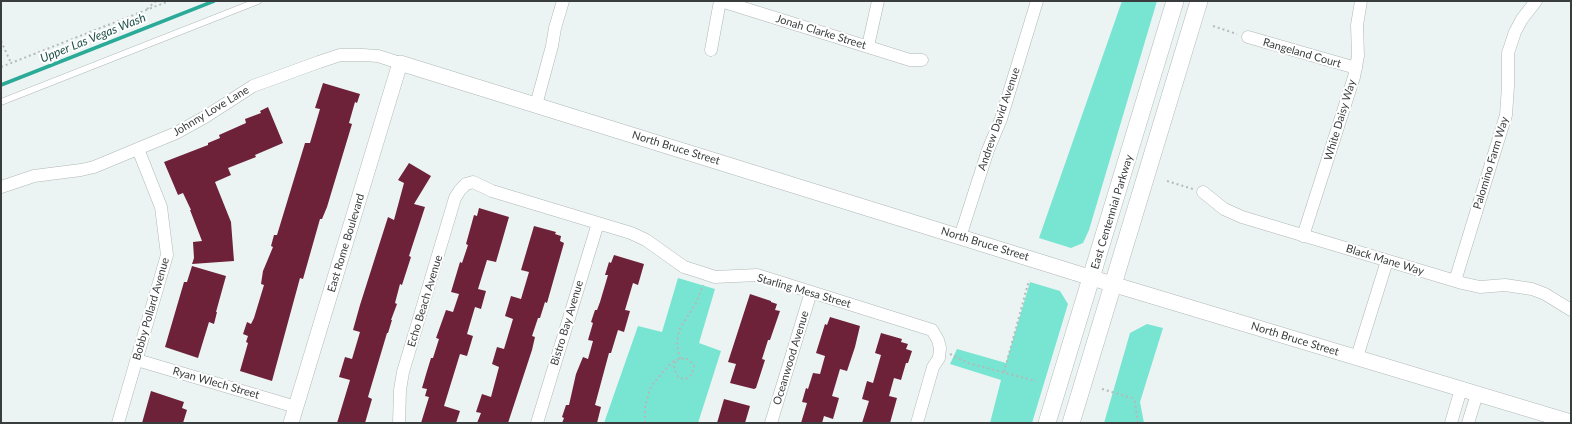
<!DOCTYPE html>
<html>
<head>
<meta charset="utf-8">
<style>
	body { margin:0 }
	#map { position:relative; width:1572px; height:424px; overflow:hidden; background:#ecf4f3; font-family:Lato,sans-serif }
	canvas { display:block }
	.frame { position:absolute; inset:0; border:2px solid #3a3d3d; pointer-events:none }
</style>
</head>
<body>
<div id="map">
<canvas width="1572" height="424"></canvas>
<div class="frame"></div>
</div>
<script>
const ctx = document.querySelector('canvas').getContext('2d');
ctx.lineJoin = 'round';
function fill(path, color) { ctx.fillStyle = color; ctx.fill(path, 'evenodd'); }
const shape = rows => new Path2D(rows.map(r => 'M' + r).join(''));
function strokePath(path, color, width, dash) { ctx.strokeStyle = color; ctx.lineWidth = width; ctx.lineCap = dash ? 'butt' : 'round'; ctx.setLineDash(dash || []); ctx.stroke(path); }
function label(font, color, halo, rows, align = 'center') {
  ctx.font = font + ' Lato,sans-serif'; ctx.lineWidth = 4; ctx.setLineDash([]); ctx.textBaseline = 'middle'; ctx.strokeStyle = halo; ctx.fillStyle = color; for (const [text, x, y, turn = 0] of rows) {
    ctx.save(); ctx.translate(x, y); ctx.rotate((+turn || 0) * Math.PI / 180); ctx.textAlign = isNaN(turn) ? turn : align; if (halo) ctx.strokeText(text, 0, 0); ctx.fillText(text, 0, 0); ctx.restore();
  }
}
const green = shape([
	[1122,1,1157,1,1089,230,1083,243,1071,248,1039,238],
	[678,278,715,289,699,343,721,351,698,423,604,423,638,326,662,332],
	[1030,282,1060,291,1068,304,1032,423,990,423,1001,380,950,364,957,349,1006,363],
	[1147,324,1163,328,1140,402,1144,423,1104,423,1130,333]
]);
const stream = shape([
	[1,85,214,1]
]);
const building = shape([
	[323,83,360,94,357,103,355,102,349,123,352,124,327,207,322,219,320,219,303,279,300,278,272,381,240,371,248,343,246,342,248,336,243,334,247,322,251,324,254,318,264,285,261,284,263,271,273,247,271,246,274,235,277,235,305,143,310,143,320,109,315,108],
	[268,107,283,143,255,155,256,157,228,168,231,175,215,182,231,222,234,261,192,264,194,258,193,242,202,241,190,210,191,210,183,193,178,195,164,162,208,145,208,143,220,138,219,135,246,123,245,119,261,113,260,111],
	[409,163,431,176,414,204,425,207,409,256,411,257,402,285,400,284,395,303,397,304,391,320,392,320,388,333,387,333,368,397,372,399,365,423,337,423,350,380,339,377,345,357,352,359,360,332,353,330,360,305,388,217,394,220,404,183,398,180],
	[479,208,509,217,496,262,487,260,478,289,486,291,481,309,475,307,467,334,473,336,467,356,460,354,444,406,460,411,456,423,421,423,429,397,425,396,427,389,422,388,427,371,431,358,433,358,439,339,436,338,446,310,453,312,459,294,451,292,460,262,462,263,468,245,466,244,474,215,477,216],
	[534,226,556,232,555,234,561,236,560,241,564,243,547,303,545,302,540,318,538,318,532,336,535,337,532,350,508,423,477,423,481,413,476,412,482,394,491,397,499,367,492,364,497,347,504,349,513,319,505,316,511,296,521,299,529,272,521,270],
	[614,255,644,264,638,285,633,283,625,310,630,311,624,332,618,330,611,353,609,353,595,405,601,407,597,423,562,423,564,418,562,417,566,405,569,405,576,374,583,357,588,359,593,341,588,340,593,323,591,322,595,310,597,310,600,302,608,275,605,275,609,262,611,263],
	[192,266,226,276,216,312,217,312,214,324,209,322,198,358,165,347,184,282,187,282],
	[750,294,771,301,771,302,777,304,775,310,780,311,770,340,768,340,762,359,765,360,756,388,754,389,730,383,736,364,728,362],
	[830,317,860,326,855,347,847,371,840,369,832,396,839,398,833,419,824,416,822,423,801,423,807,403,802,402,806,388,808,389,813,373,820,374,825,356,816,353,825,324,827,325],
	[881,333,902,339,901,342,908,344,906,349,912,351,908,363,906,363,901,380,894,378,889,396,897,398,890,423,862,423,869,401,862,399,867,381,873,383,881,355,875,353],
	[151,391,184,402,182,408,187,410,183,423,142,423],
	[724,399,750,406,745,423,717,423]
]);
const path = shape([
	[147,9,156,1],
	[1213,26,1237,34],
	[1,41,11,63],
	[1,67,169,1],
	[1167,181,1193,189],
	[950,354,968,363,1036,381],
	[680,359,677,344,679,330,696,303,703,285],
	[1004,372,1029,280],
	[1102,389,1132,398,1135,402,1138,423],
	[645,423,645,406,651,386,668,366,674,361,676,360,680,359,686,358,691,362,694,366,692,374,688,378,683,379,678,377,674,368,676,360]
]);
const service = shape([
	[1,102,258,1]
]);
const minor = shape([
	[721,1,910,60,922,60],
	[1248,37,1356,68],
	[868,46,878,1],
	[711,50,720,1],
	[536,105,552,46,555,28,563,1],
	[1,187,34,176,81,170,94,167,176,133,205,117,253,86,319,62,340,55,363,55,378,56,400,63],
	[1203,192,1224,209,1242,217,1462,283,1480,287,1505,285,1532,289,1545,294,1571,310],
	[1303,236,1354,77,1358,56,1357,25,1361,1],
	[960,237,988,150,1001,119,1037,1],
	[1455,281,1506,115,1508,86,1508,53,1515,32,1522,19,1536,1],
	[1357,357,1387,261],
	[137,360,296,407],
	[118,423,167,255,161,207,138,149],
	[399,423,400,390,403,372,455,198,460,190,466,184,473,182,492,191,631,233,646,240,684,267,700,272,715,277,757,275,932,330,938,340,940,348,939,358,933,367,917,423],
	[537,423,598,223],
	[771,423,811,292],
	[1451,423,1461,389],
	[1468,423,1477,394]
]);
const tertiary = shape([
	[291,423,400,63,1092,278,1571,422]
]);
const secondary = shape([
	[1047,423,1175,1],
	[1071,423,1199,1]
]);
const streetNames = [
	["Jonah Clarke Street",821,32,17],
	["Rangeland Court",1302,53,16],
	["Johnny Love Lane",211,111,-31],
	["Andrew David Avenue",999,119,-71],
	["White Daisy Way",1340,120,-73],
	["North Bruce Street",676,148,17],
	["Palomino Farm Way",1491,163,-73],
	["East Centennial Parkway",1112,212,-73],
	["East Rome Boulevard",346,243,-73],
	["North Bruce Street",985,244,17],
	["Black Mane Way",1385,260,17],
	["Starling Mesa Street",804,291,16],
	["Echo Beach Avenue",425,301,-73],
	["Bobby Pollard Avenue",151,309,-74],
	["Bistro Bay Avenue",567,323,-73],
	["North Bruce Street",1295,339,17],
	["Oceanwood Avenue",791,358,-73],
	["Ryan Wlech Street",216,383,16]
];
const waterNames = [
	["Upper Las Vegas Wash",93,38,-22]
];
fill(green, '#78e4d2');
strokePath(stream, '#2baa98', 3.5);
fill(building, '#6e223a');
strokePath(service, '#afb8b6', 7);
strokePath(minor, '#afb8b6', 13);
strokePath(tertiary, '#afb8b6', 16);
strokePath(secondary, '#afb8b6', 18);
strokePath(path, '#b4baba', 2, [2, 3]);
strokePath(service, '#fff', 6);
strokePath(minor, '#fff', 12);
strokePath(tertiary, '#fff', 15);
strokePath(secondary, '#fff', 17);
label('11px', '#3a3d3d', '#fff', streetNames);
label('italic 12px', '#1c4f47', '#fff', waterNames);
</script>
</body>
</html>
